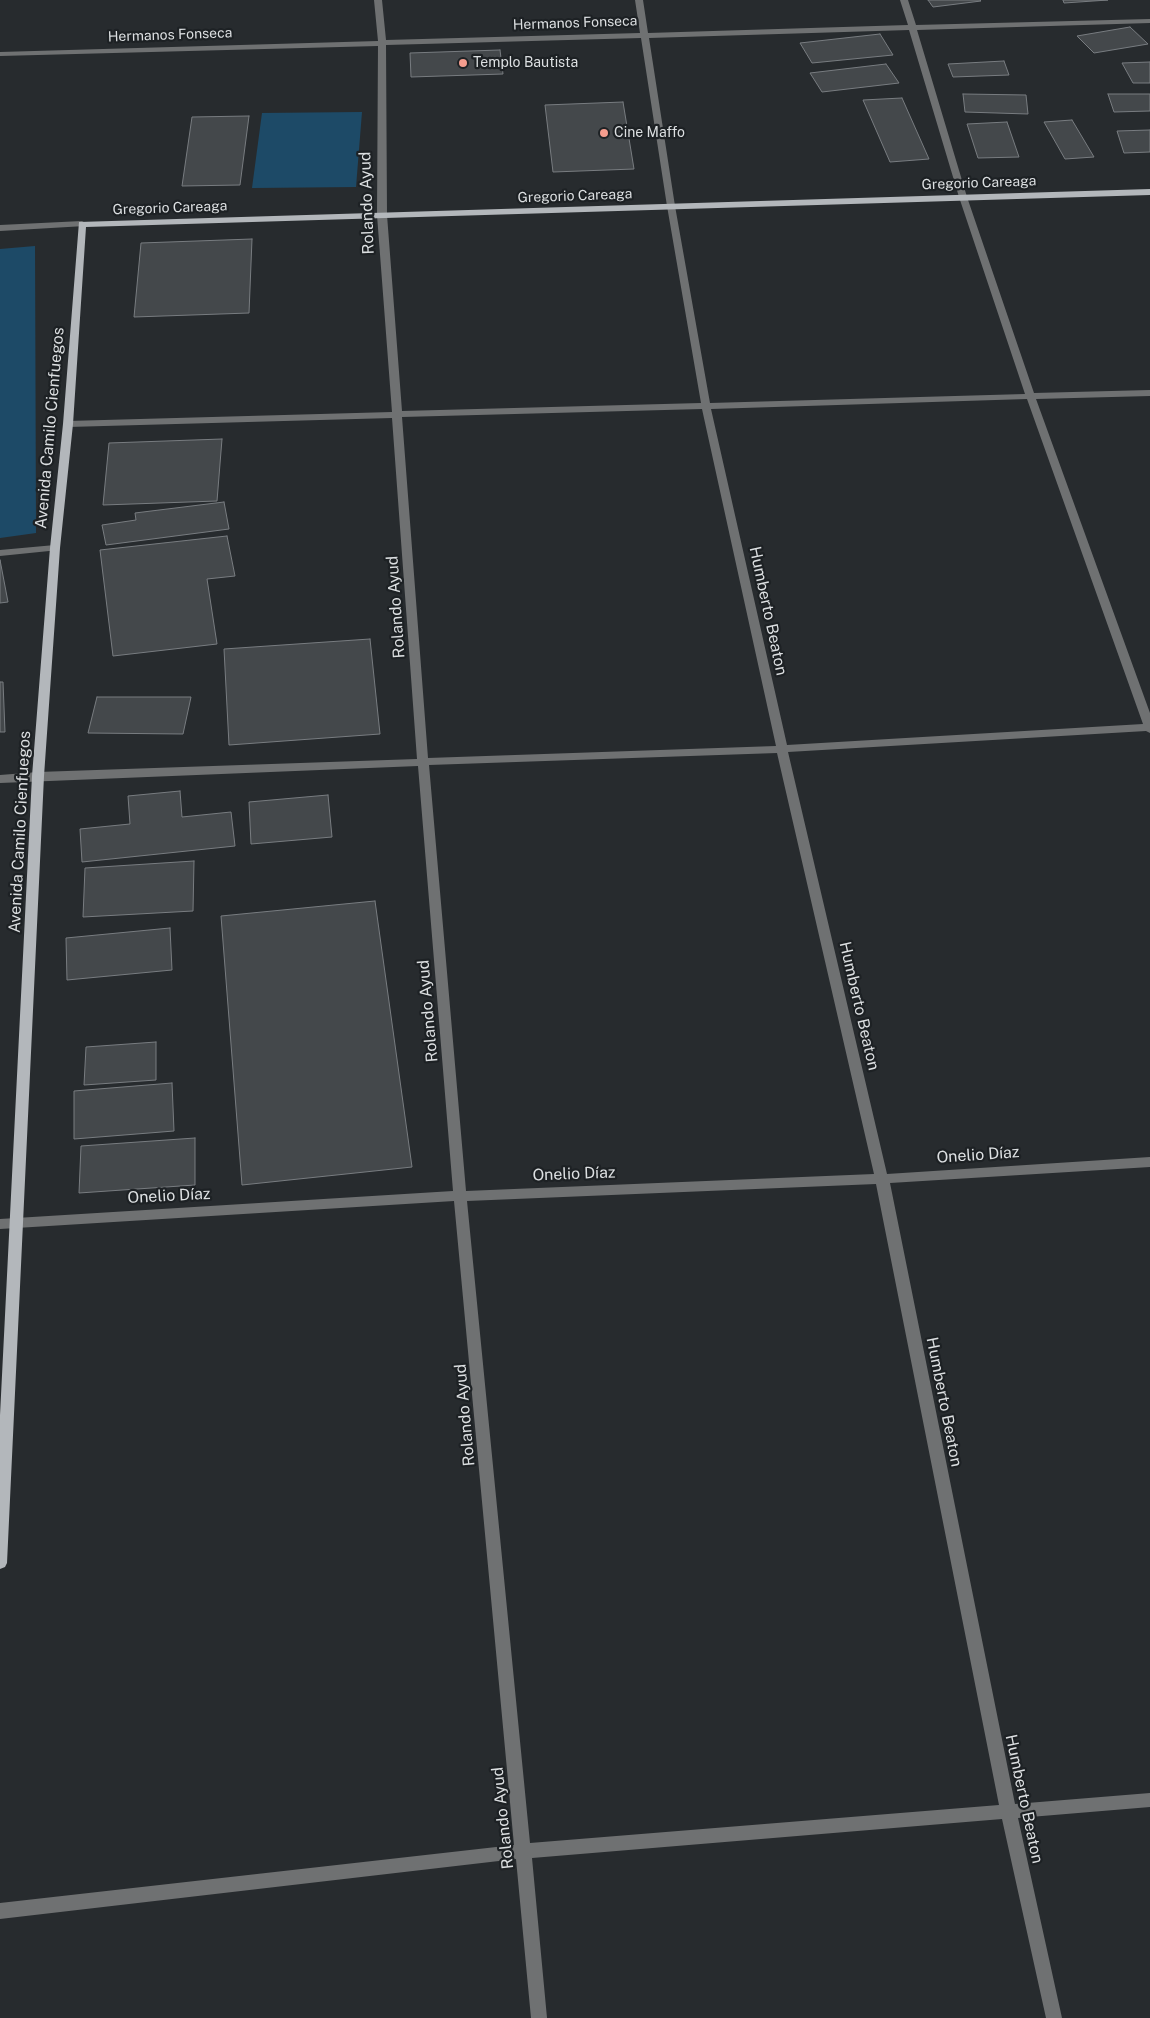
<!DOCTYPE html>
<html>
<head>
<meta charset="utf-8">
<style>
	body { margin:0 }
	canvas { display:block; background:#272b2e }
</style>
</head>
<body>
<canvas width="1150" height="2018"></canvas>
<script>
const ctx = document.querySelector('canvas').getContext('2d');
ctx.lineJoin = 'round';
function fill(path, color) { ctx.fillStyle = color; ctx.fill(path, 'evenodd'); }
const shape = rows => new Path2D(rows.map(r => 'M' + r).join(''));
function strokePath(path, color, width, dash) { ctx.strokeStyle = color; ctx.lineWidth = width; ctx.lineCap = dash ? 'butt' : 'round'; ctx.setLineDash(dash || []); ctx.stroke(path); }
function label(font, color, halo, rows, align = 'center') {
  ctx.font = font + ' "Public Sans",sans-serif'; ctx.lineWidth = 4.5; ctx.setLineDash([]); ctx.textBaseline = 'middle'; ctx.strokeStyle = halo; ctx.fillStyle = color; for (const [text, x, y, turn = 0] of rows) {
    ctx.save(); ctx.translate(x, y); ctx.rotate((+turn || 0) * Math.PI / 180); ctx.textAlign = isNaN(turn) ? turn : align; if (halo) ctx.strokeText(text, 0, 0); ctx.fillText(text, 0, 0); ctx.restore();
  }
}
const green = shape([
	[362,112,356,187,252,188,262,113],
	[35,246,36,533,0,538,0,249]
]);
const building = shape([
	[928,0,980,0,981,1,933,7,928,0],
	[1063,0,1108,0,1064,3,1063,0],
	[1130,27,1148,44,1094,53,1077,36,1130,27],
	[880,34,893,55,812,63,800,43,880,34],
	[500,50,503,74,411,77,410,53,500,50],
	[1004,61,1009,75,953,77,948,64,1004,61],
	[1150,62,1150,83,1133,83,1122,63,1150,62],
	[886,64,899,83,822,92,810,73,886,64],
	[963,94,1026,95,1028,114,965,112,963,94],
	[1108,94,1150,94,1150,111,1114,112,1108,94],
	[902,98,929,159,890,162,863,100,902,98],
	[623,102,634,169,553,172,545,105,623,102],
	[249,116,240,185,182,186,192,117,249,116],
	[1072,120,1094,157,1065,159,1044,122,1072,120],
	[1007,122,1019,157,978,158,967,124,1007,122],
	[1150,130,1150,152,1124,153,1117,131,1150,130],
	[252,239,249,313,134,317,141,243,252,239],
	[222,439,217,501,103,505,109,443,222,439],
	[224,502,229,529,106,545,102,525,136,520,135,513,224,502],
	[227,536,235,576,207,579,217,644,113,656,100,550,227,536],
	[0,560,8,602,0,603,0,560],
	[370,639,380,734,229,745,224,649,370,639],
	[0,682,3,682,5,732,0,732,0,682],
	[97,697,191,697,183,734,88,733,97,697],
	[180,791,182,817,231,812,235,846,82,862,80,829,130,824,128,796,180,791],
	[328,795,332,837,251,844,249,802,328,795],
	[194,861,193,911,83,917,85,868,194,861],
	[375,901,412,1167,242,1185,221,916,375,901],
	[170,928,172,970,67,980,66,938,170,928],
	[156,1042,156,1080,84,1085,86,1047,156,1042],
	[172,1083,174,1131,74,1139,74,1091,172,1083],
	[195,1138,195,1185,79,1193,81,1146,195,1138]
]);
const minor = shape([
	[374,0,382,0,386,40,640,33,635,0,643,0,648,33,908,25,900,0,908,0,916,25,1150,19,1150,23,917,30,967,197,1034,393,1150,390,1150,396,1036,399,1150,713,1150,733,1146,731,788,752,887,1174,1150,1157,1150,1167,890,1183,1015,1804,1150,1793,1150,1807,1018,1818,1062,2018,1046,2018,1002,1819,532,1858,547,2018,531,2018,516,1859,0,1919,0,1903,514,1845,454,1201,0,1229,0,1219,453,1191,418,766,0,783,0,775,38,772,417,759,392,418,68,427,63,424,68,421,392,412,377,215,378,46,0,56,0,52,378,41,374,0],
	[909,30,959,197,1025,394,710,403,675,206,649,38,909,30],
	[641,38,667,206,701,403,402,411,387,215,386,45,641,38],
	[1027,399,1143,724,787,745,711,409,1027,399],
	[702,409,776,746,428,758,402,417,702,409],
	[777,753,874,1174,466,1191,429,765,777,753],
	[876,1184,999,1805,530,1843,467,1201,876,1184],
	[82,221,87,224,85,226,0,231,0,225,82,221],
	[55,545,60,548,59,550,0,556,0,550,55,545]
]);
const major = shape([
	[1150,189,1150,195,86,227,73,424,60,548,44,776,7,1563,5,1567,0,1569,0,1415,32,776,50,548,63,424,79,222,1150,189]
]);
const markers = [
	[463,63,5,"#f59d8e"],
	[604,133,5,"#f59d8e"]
];
const farStreetnames = [
	["Hermanos Fonseca",575,23,-2],
	["Hermanos Fonseca",170,35,-2],
	["Gregorio Careaga",979,183,-2],
	["Gregorio Careaga",575,196,-2],
	["Gregorio Careaga",170,208,-2]
];
const farPoinames = [
	["Templo Bautista",473,63],
	["Cine Maffo",614,133]
];
const streetNames = [
	["Rolando Ayud",367,203,-92],
	["Avenida Camilo Cienfuegos",50,428,-85],
	["Rolando Ayud",396,607,-94],
	["Humberto Beaton",768,611,78],
	["Avenida Camilo Cienfuegos",20,832,-87],
	["Humberto Beaton",859,1006,77],
	["Rolando Ayud",428,1011,-95],
	["Onelio Díaz",978,1155,-4],
	["Onelio Díaz",574,1174,-2],
	["Onelio Díaz",169,1196,-3],
	["Humberto Beaton",944,1402,79],
	["Rolando Ayud",465,1415,-95],
	["Humberto Beaton",1024,1799,78],
	["Rolando Ayud",503,1818,-96]
];
fill(green, '#1d4a67');
fill(building, '#44484b');
strokePath(building, '#787c80', 1);
fill(minor, '#6f7172');
fill(major, '#b3b7bb');
for (const [x, y, r, color] of markers) { const dot = new Path2D(); dot.arc(x, y, r, 0, 2 * Math.PI); ctx.fillStyle = color; ctx.fill(dot); strokePath(dot, '#1d2124', 2); }
label('14px', '#dcdfe1', '#1d2124', farStreetnames);
label('14px', '#dcdfe1', '#1d2124', farPoinames, 'left');
label('16px', '#dcdfe1', '#1d2124', streetNames);
</script>
</body>
</html>
